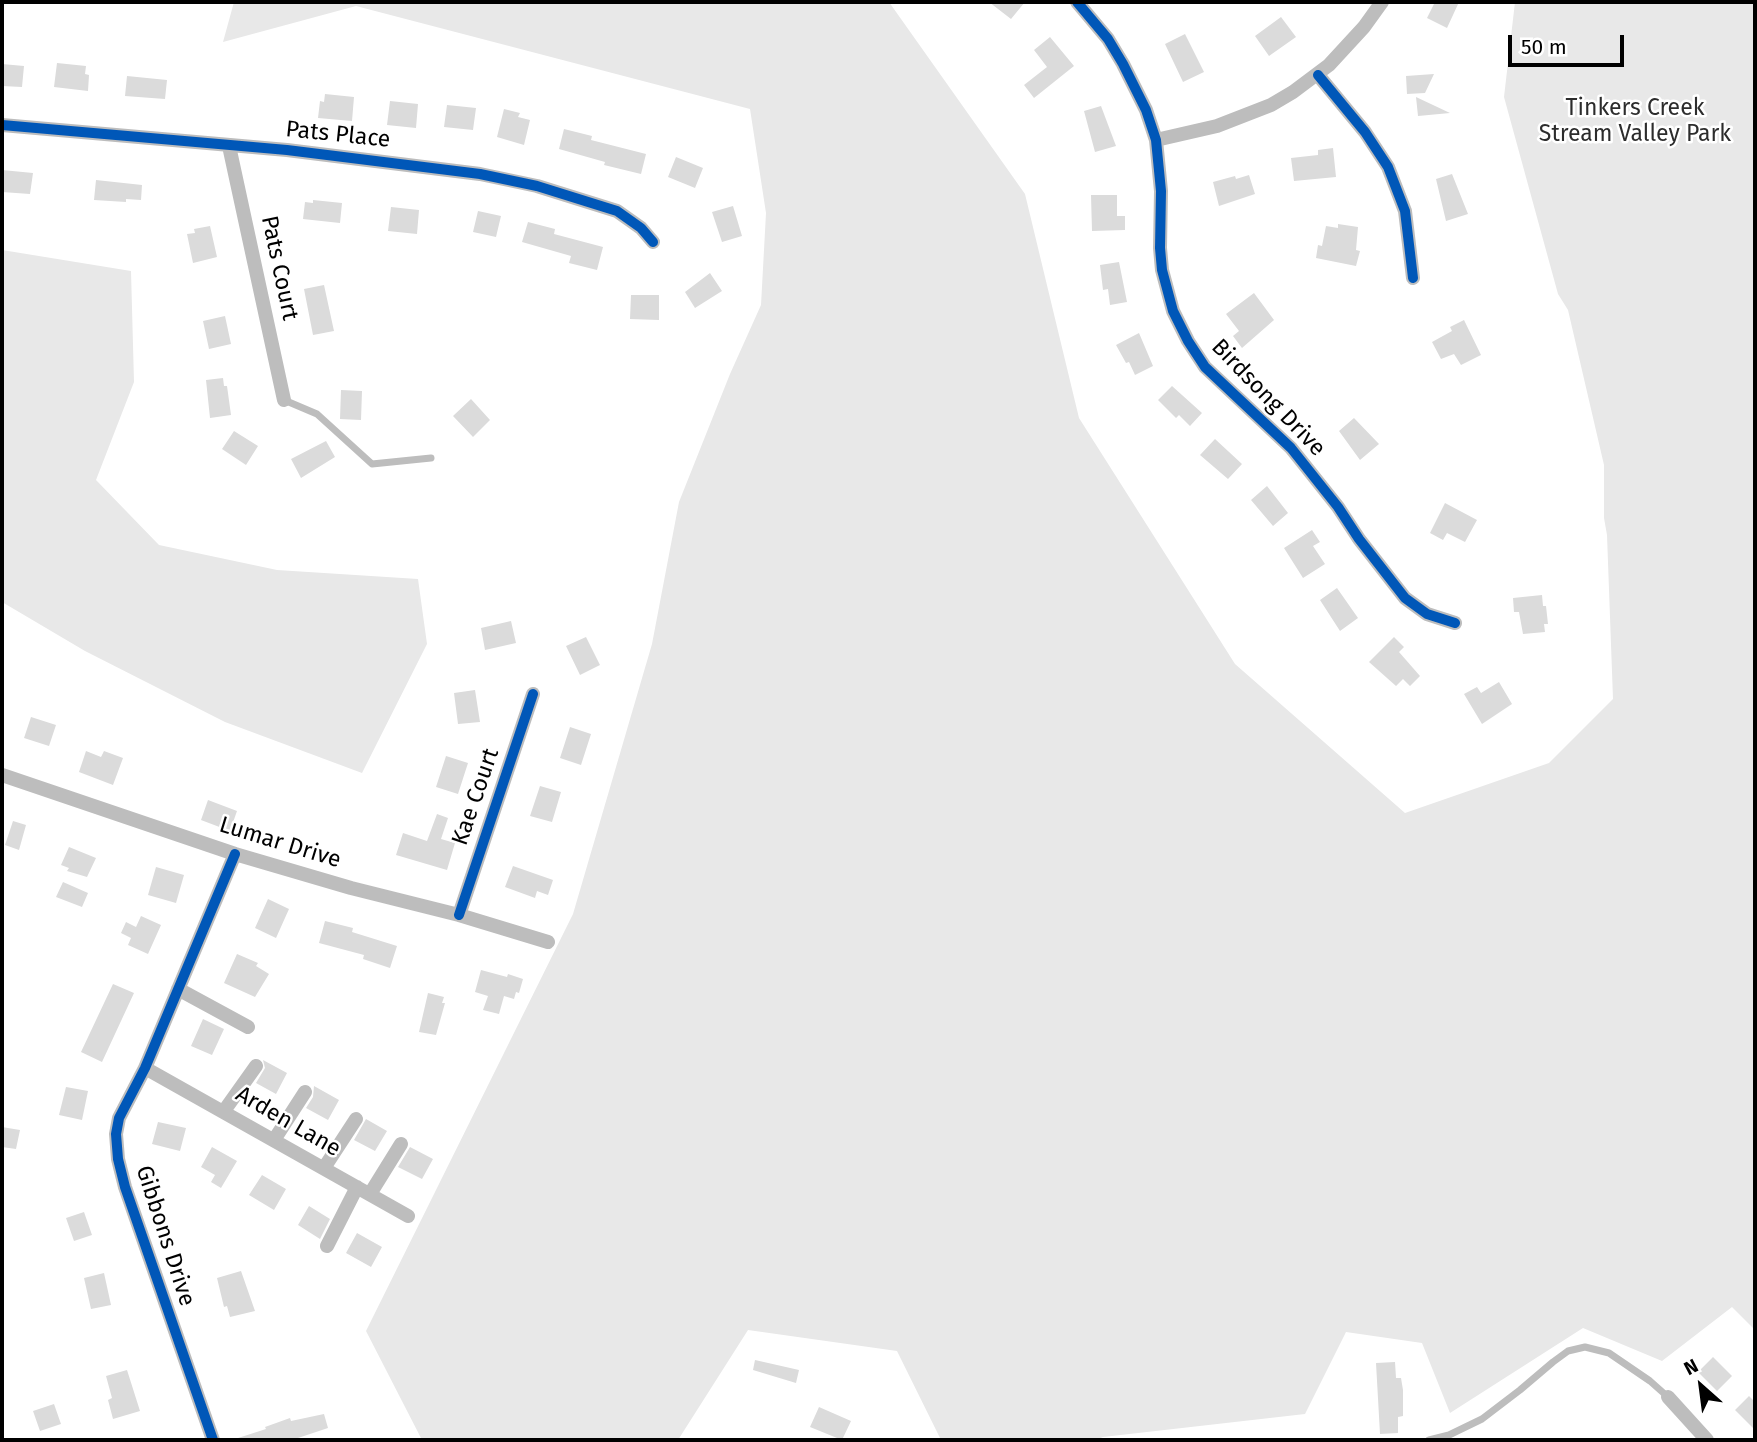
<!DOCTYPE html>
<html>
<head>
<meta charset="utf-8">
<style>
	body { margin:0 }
	#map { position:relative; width:1757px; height:1442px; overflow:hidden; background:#fff; font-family:"Fira Sans",sans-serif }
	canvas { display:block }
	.frame { position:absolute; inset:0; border:4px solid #000; pointer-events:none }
	.north { position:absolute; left:1666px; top:1351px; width:70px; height:70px; -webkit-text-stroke:5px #fff; paint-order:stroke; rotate:332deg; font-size:19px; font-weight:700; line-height:28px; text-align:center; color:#000 }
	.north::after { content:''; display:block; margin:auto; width:24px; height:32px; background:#000; clip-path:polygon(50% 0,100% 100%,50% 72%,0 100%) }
	.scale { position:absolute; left:1508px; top:35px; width:116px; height:32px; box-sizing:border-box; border:4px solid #000; border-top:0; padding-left:9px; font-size:21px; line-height:24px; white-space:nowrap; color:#000; -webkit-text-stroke:5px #fff; paint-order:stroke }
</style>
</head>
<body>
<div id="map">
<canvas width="1757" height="1442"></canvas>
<div class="frame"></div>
<div class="north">N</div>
<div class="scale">50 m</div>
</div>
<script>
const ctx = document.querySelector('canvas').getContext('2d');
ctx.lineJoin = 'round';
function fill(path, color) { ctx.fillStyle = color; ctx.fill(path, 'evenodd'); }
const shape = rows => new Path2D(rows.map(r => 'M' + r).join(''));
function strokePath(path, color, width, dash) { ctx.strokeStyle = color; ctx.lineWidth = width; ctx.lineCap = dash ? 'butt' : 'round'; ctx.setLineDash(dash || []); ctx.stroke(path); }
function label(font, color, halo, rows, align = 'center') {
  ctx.font = font + ' "Fira Sans",sans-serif'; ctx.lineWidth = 5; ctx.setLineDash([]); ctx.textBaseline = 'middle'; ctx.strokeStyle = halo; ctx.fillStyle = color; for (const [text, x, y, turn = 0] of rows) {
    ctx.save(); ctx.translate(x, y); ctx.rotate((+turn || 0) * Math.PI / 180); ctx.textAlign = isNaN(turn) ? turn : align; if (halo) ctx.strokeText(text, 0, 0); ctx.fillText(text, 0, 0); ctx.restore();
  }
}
const green = shape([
	[234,2,889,2,1025,194,1079,418,1235,664,1405,813,1549,763,1613,699,1607,535,1604,518,1604,465,1568,310,1558,294,1504,97,1515,2,1755,2,1755,1330,1732,1307,1662,1361,1583,1328,1450,1413,1422,1343,1346,1332,1305,1414,1103,1437,1096,1440,941,1440,897,1351,748,1330,678,1440,422,1440,366,1331,573,914,652,644,679,502,730,374,761,305,766,213,750,109,356,6,223,42],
	[2,250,131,271,134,382,96,480,159,545,277,570,418,579,427,644,362,773,225,722,85,651,2,602]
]);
const building = shape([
	[989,2,1025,2,1011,19],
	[1435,2,1459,2,1447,28,1427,18],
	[1281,17,1296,37,1269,56,1255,36],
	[1185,34,1204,72,1183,82,1165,44],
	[1050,37,1074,66,1034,98,1024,85,1047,67,1034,50],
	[57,63,86,66,85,74,89,75,88,91,54,87],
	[2,64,24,66,22,87,2,86],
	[1434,74,1425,93,1407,94,1406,76],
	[127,76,167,80,165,99,125,96],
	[325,94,354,97,352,121,318,118,320,101,324,102],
	[1416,97,1450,113,1418,116],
	[390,101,418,104,416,128,387,125],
	[447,105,476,108,473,130,444,127],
	[1101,106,1116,146,1095,152,1084,111],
	[504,109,520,113,518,117,530,120,524,145,497,137],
	[564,129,592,136,591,140,646,154,641,174,604,165,605,162,559,149],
	[1333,148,1336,177,1294,181,1291,158,1318,155,1318,150],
	[676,157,703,168,695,188,668,177],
	[2,170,33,173,30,194,2,192],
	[1452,174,1468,214,1446,221,1436,179],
	[1249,175,1255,194,1219,206,1213,182,1235,176,1236,179],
	[96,180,142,185,141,200,126,199,126,202,94,200],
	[1091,195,1117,195,1117,216,1125,216,1125,230,1092,231],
	[313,200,342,203,340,223,303,219,305,202,313,203],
	[733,206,742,236,722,242,712,212],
	[391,207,419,210,417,234,388,231],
	[478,211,501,216,496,237,473,232],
	[528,222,555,229,554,234,603,247,597,270,569,263,571,256,522,242],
	[1338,224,1358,227,1356,250,1360,251,1356,266,1316,258,1318,245,1322,246,1326,226,1338,228],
	[210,226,217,257,193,263,187,234,195,233,194,229],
	[1119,262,1127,302,1110,305,1108,289,1103,290,1100,265],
	[710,273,722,291,695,308,685,292],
	[324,285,334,331,313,335,304,289],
	[1254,293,1274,320,1242,348,1233,336,1239,331,1226,314],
	[631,295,659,295,659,320,630,319],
	[225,316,231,344,209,349,203,321],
	[1464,320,1481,355,1461,365,1454,354,1441,359,1432,342,1452,331,1450,327],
	[1139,333,1153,366,1135,375,1129,362,1126,363,1116,345],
	[223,378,224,386,227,386,231,415,210,418,206,380],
	[1172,386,1202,413,1190,426,1179,415,1176,418,1158,400],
	[341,390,362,391,361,420,340,419],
	[471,399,490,420,473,437,453,416],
	[1354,418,1379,444,1360,460,1339,431],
	[234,431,258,446,246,465,222,449],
	[1215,439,1242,464,1228,479,1200,455],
	[326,441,335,457,301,478,291,459],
	[1267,486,1288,513,1273,526,1251,500],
	[1445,503,1477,520,1465,542,1447,533,1443,540,1430,533],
	[1312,530,1320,542,1313,546,1325,564,1303,578,1284,548],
	[1337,588,1358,618,1340,631,1320,600],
	[1542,595,1543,606,1546,606,1548,624,1544,624,1545,632,1523,634,1519,612,1514,612,1513,598],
	[511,621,516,643,485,650,481,628],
	[586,637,600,665,580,675,566,646],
	[1394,637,1404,647,1399,652,1420,676,1410,686,1403,679,1396,686,1369,662],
	[1499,682,1512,704,1482,724,1464,694,1477,687,1481,693],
	[475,690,480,722,458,724,454,693],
	[31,717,56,725,49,746,24,738],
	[570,727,591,734,581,765,560,758],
	[86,751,101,757,104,751,123,758,113,785,79,772],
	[446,756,468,763,458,794,436,787],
	[540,786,561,792,552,822,530,816],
	[208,800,237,811,230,831,201,820],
	[437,814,448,818,441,839,455,843,447,870,396,855,403,833,427,841],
	[13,821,26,825,19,850,5,845],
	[69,847,96,858,87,877,67,871,69,868,61,865],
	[513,866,553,880,548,895,537,891,535,898,505,887],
	[156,867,184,875,176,903,148,895],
	[63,882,88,893,82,907,56,897],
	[268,899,289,909,276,938,255,928],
	[141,916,161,925,148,954,128,945,131,938,121,933,126,922,136,927],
	[325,921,353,928,352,932,397,946,390,968,363,959,364,955,319,943],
	[237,954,258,963,256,966,269,974,255,997,224,983],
	[481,970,507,977,508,974,523,979,519,993,516,992,514,999,504,996,499,1014,483,1010,488,996,475,992],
	[113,984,134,993,102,1062,81,1052],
	[428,993,444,997,442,1003,445,1003,436,1035,419,1032],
	[203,1019,224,1029,212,1055,191,1046],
	[263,1060,287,1073,276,1094,256,1083,265,1068],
	[314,1086,339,1100,328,1120,306,1108,313,1097],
	[66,1087,88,1091,82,1120,59,1115],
	[366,1119,387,1131,375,1151,354,1140],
	[158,1122,186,1128,180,1151,152,1144],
	[2,1127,20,1130,16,1149,2,1147],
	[212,1147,237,1161,221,1188,211,1182,215,1175,201,1167],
	[410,1147,433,1159,422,1179,398,1167],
	[262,1175,286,1189,274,1210,249,1195],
	[309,1206,330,1219,320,1239,298,1225],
	[84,1212,92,1235,74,1241,66,1218],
	[357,1233,382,1247,371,1267,346,1253],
	[241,1271,255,1311,230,1317,227,1306,224,1307,217,1278],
	[104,1273,111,1305,91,1309,84,1278],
	[1713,1357,1732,1376,1717,1391,1698,1372],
	[755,1360,799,1370,796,1383,753,1370],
	[1395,1362,1396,1378,1401,1378,1403,1390,1403,1416,1398,1417,1398,1433,1380,1434,1376,1363],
	[127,1370,140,1411,113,1419,108,1400,112,1398,106,1376],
	[1749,1396,1755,1402,1755,1430,1735,1410],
	[54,1404,61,1424,40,1431,33,1411],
	[819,1407,851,1421,842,1440,810,1427],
	[324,1414,328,1428,292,1440,238,1440,238,1438,266,1429,265,1427,290,1418,291,1421]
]);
const service = shape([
	[284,400,317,414,372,464,431,458],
	[1429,1440,1449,1435,1482,1419,1520,1390,1553,1362,1568,1351,1585,1347,1609,1353,1650,1381,1668,1397]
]);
const minor = shape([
	[1077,2,1108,39,1123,64,1146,110,1156,140,1161,191,1160,248,1162,270,1173,311,1188,341,1205,367,1291,448,1338,507,1359,539,1405,598,1427,614,1455,623],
	[1318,75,1365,132,1388,167,1405,211,1413,278],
	[2,125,287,150,480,174,537,186,617,211,641,228,653,242],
	[1156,140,1217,126,1271,105,1293,92,1329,65,1364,27,1382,2],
	[229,146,284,400],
	[2,775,235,854,351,888,459,915,548,942],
	[459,915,533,694],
	[178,989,248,1027],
	[145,1068,408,1216],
	[224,1111,256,1066],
	[274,1140,305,1092],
	[324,1168,356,1119],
	[370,1194,401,1144],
	[327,1246,357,1187],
	[1668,1397,1707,1440],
	[213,1440,125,1187,118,1159,116,1134,119,1118,145,1068,235,854]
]);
const cycleway = shape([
	[1077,2,1108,39,1123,64,1146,110,1156,140,1161,191,1160,248,1162,270,1173,311,1188,341,1205,367,1291,448,1338,507,1359,539,1405,598,1427,614,1455,623],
	[1318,75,1365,132,1388,167,1405,211,1413,278],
	[2,125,287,150,480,174,537,186,617,211,641,228,653,242],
	[459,915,533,694],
	[213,1440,125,1187,118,1159,116,1134,119,1118,145,1068,235,854]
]);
const parkNames = [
	["Tinkers Creek",1635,109],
	["Stream Valley Park",1635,135]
];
const streetNames = [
	["Pats Place",338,135,6],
	["Pats Court",279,268,78],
	["Birdsong Drive",1268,398,46],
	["Kae Court",476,797,-71],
	["Lumar Drive",280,843,17],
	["Arden Lane",288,1122,30],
	["Gibbons Drive",165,1236,72]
];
fill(green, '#e8e8e8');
fill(building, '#dbdbdb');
strokePath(service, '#bdbdbd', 7);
strokePath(minor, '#bdbdbd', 14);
strokePath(cycleway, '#0057b8', 10);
label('23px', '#2c2c2c', '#fff', parkNames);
label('23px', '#000', '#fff', streetNames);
</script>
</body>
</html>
